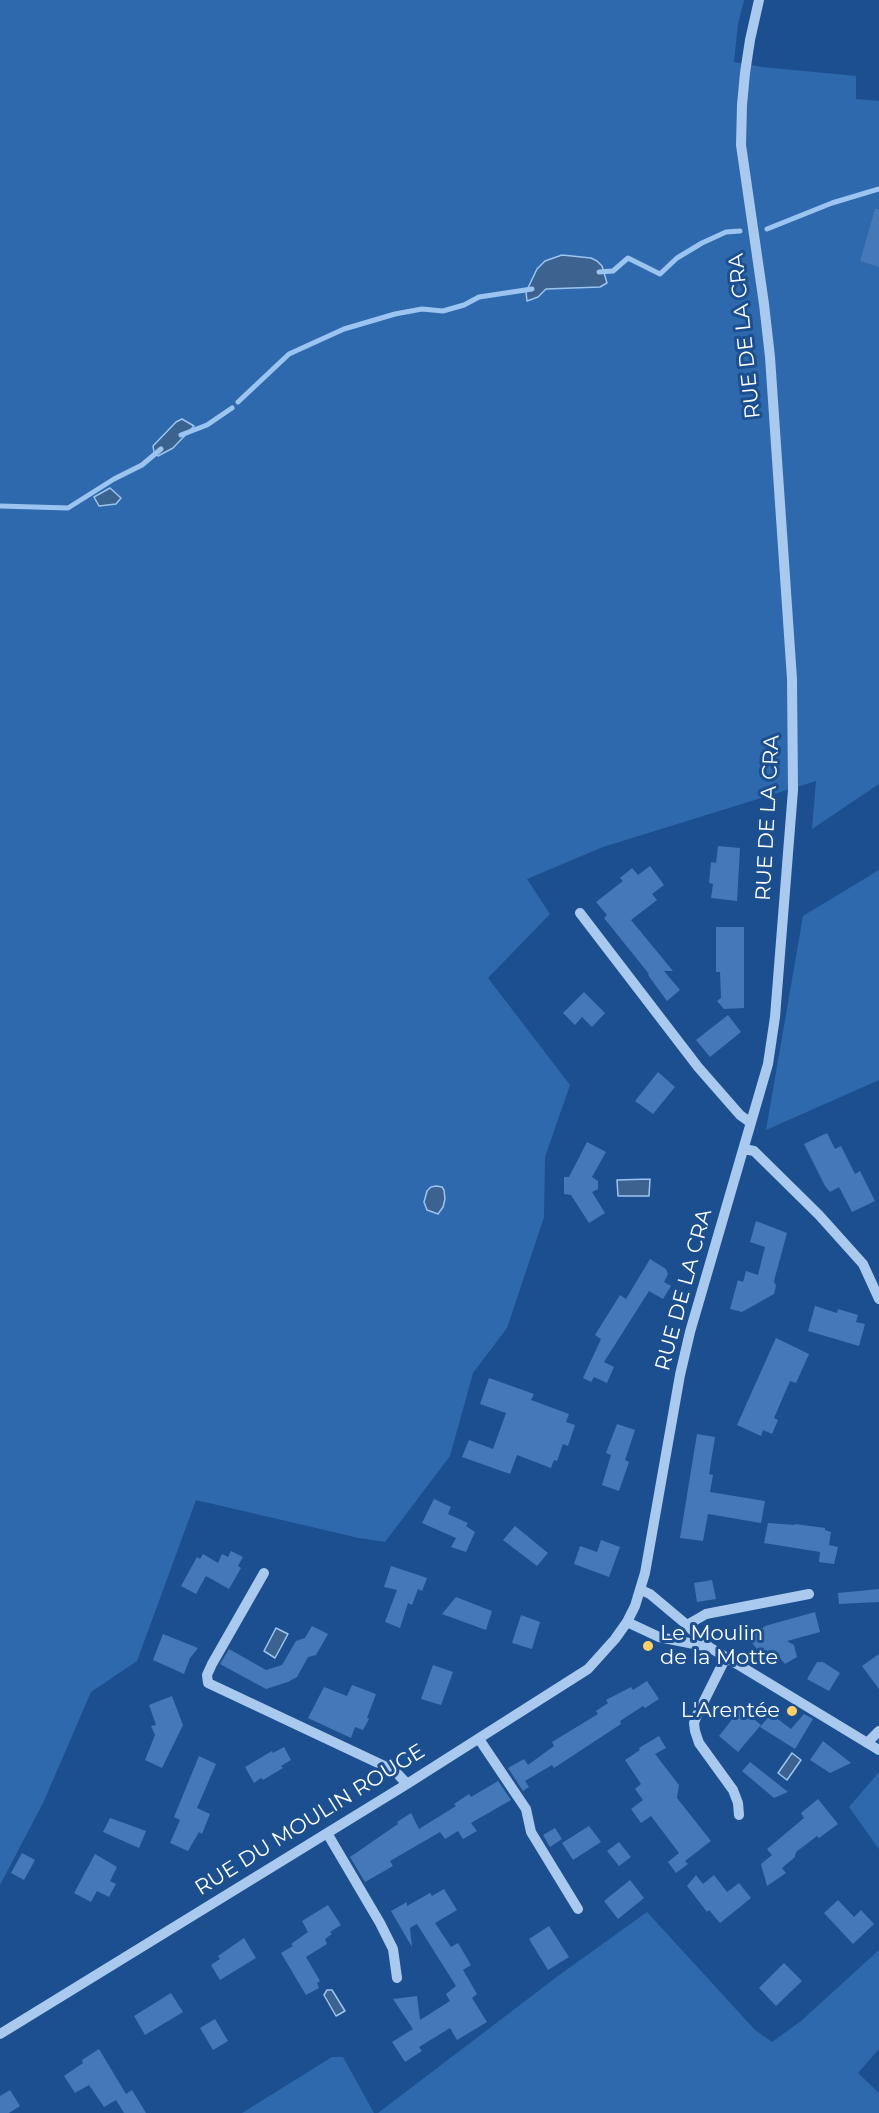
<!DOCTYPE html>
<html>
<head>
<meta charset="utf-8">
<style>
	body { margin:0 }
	canvas { display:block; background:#1b4f8f }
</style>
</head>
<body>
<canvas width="879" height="2113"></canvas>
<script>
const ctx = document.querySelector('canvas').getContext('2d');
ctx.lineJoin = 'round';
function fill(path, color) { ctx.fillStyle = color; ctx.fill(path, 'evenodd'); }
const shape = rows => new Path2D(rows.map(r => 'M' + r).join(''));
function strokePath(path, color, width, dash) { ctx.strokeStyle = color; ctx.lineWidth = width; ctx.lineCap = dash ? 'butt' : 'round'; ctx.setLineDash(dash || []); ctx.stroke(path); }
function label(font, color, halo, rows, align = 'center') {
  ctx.font = font + ' Montserrat,sans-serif'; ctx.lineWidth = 6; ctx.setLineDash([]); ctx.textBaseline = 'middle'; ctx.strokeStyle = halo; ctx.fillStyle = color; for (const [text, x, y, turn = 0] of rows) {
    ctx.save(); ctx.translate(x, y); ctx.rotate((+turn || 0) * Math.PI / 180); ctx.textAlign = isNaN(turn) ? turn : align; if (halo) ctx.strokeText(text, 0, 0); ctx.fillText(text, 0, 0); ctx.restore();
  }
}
const green = shape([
	[0,0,744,0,738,24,734,62,762,67,856,76,856,99,879,101,879,784,812,829,816,781,603,847,527,879,550,914,488,978,570,1085,545,1157,544,1217,507,1328,473,1373,450,1456,385,1542,359,1538,196,1500,137,1661,91,1692,43,1803,0,1885],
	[879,870,879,1080,766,1130,803,916],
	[879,1772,879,1849,849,1807],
	[647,1912,755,2030,772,2042,801,2021,879,1950,879,2049,858,2073,879,2093,879,2113,378,2113,558,1976],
	[332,2057,343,2057,374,2113,242,2113]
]);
const water = shape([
	[562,255,591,258,597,261,602,266,607,283,600,287,546,289,538,297,527,301,526,292,537,269,545,261,562,255],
	[182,419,194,426,173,448,158,456,154,452,153,446,176,422,182,419],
	[110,488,121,498,116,504,99,506,94,497,110,488],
	[650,1179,649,1196,618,1196,617,1180,650,1179],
	[436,1186,442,1187,444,1190,445,1199,443,1207,438,1214,427,1210,424,1202,427,1191,431,1187,436,1186],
	[276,1628,288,1634,275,1658,264,1651,276,1628],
	[792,1753,801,1760,787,1780,778,1773,792,1753],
	[327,1990,332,1990,345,2011,336,2016,324,1995,327,1990]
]);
const stream = shape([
	[767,229,832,203,879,189],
	[599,272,613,271,628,258,660,274,677,258,702,243,726,232,740,231],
	[238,402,289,354,344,329,395,314,422,309,443,311,464,305,479,297,532,289],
	[181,435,207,425,232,408],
	[0,506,68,508,114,479,142,465,161,449]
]);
const building = shape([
	[875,209,879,209,879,267,860,261],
	[718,846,740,848,737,901,711,898,713,884,709,883,711,862,716,863],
	[650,866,664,885,652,894,657,900,631,920,673,971,664,971,680,990,667,1001,648,975,649,974,604,918,607,915,596,902,623,881,620,878,632,868,638,875],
	[716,927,744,927,744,1008,724,1009,717,1001,721,998,720,972,716,972],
	[584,992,605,1013,592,1027,582,1017,575,1025,563,1013],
	[728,1015,741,1032,710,1057,696,1040],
	[658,1072,675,1087,653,1114,635,1101],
	[827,1133,835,1149,841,1146,855,1174,860,1171,875,1201,852,1212,839,1187,830,1192,825,1186,804,1144],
	[587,1142,606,1152,592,1177,598,1181,598,1189,592,1192,605,1213,589,1223,571,1195,564,1194,564,1177,569,1177],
	[756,1221,787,1233,774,1281,776,1286,774,1294,742,1312,730,1309,738,1280,743,1282,746,1271,758,1275,765,1247,750,1242],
	[650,1259,666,1269,668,1274,664,1282,671,1286,663,1299,649,1291,604,1362,614,1367,607,1383,594,1377,591,1382,583,1378,601,1339,595,1335,620,1295,626,1299],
	[815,1306,837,1313,838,1309,858,1315,856,1322,865,1324,859,1346,808,1331],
	[776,1338,809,1354,796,1383,790,1381,774,1418,778,1420,772,1434,763,1430,761,1436,737,1425],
	[489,1378,534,1394,531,1400,569,1414,566,1422,575,1425,568,1446,563,1444,557,1461,554,1460,551,1468,517,1455,510,1474,462,1457,469,1440,493,1449,506,1413,480,1404],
	[617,1424,635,1430,625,1460,629,1462,619,1491,602,1485,611,1455,606,1453],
	[697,1434,715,1437,709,1474,713,1475,710,1492,765,1501,761,1523,708,1514,703,1541,680,1538],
	[434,1499,451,1507,448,1514,468,1523,466,1526,475,1532,466,1552,451,1547,456,1538,422,1523],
	[768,1523,795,1525,795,1524,825,1528,825,1530,831,1532,829,1545,838,1547,834,1564,819,1562,820,1552,764,1543],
	[515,1526,548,1553,537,1566,503,1540],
	[601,1540,620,1547,609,1577,574,1564,580,1546,597,1552],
	[231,1551,243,1557,238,1566,241,1568,229,1589,206,1576,196,1594,181,1586,197,1557,200,1559,203,1554,218,1563,222,1554,228,1557],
	[391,1566,427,1578,422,1591,418,1589,412,1605,408,1603,400,1628,385,1622,397,1590,384,1587],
	[712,1580,716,1599,697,1602,694,1583],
	[879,1589,879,1602,839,1604,838,1593],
	[456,1597,492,1611,486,1630,442,1614],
	[815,1612,820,1632,787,1641,794,1645,797,1657,785,1664,777,1654,769,1661,762,1652,760,1653,749,1639,765,1626],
	[521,1615,540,1622,532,1649,512,1643],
	[312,1626,328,1634,316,1655,308,1657,297,1677,288,1682,266,1689,220,1664,229,1649,266,1670,282,1665,296,1641,305,1638],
	[163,1634,198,1648,190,1658,184,1674,153,1660],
	[879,1654,879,1689,862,1666],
	[817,1662,823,1662,840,1673,829,1691,807,1679],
	[433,1665,453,1672,441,1705,421,1699],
	[647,1681,659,1699,645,1708,643,1706,620,1721,621,1724,554,1768,552,1765,525,1781,529,1787,523,1791,508,1768,524,1759,528,1765,554,1746,552,1742,598,1714,596,1711,608,1703,606,1700,631,1687,633,1690],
	[352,1685,376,1694,367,1718,369,1719,363,1730,355,1727,351,1738,308,1718,324,1687,347,1696],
	[172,1696,183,1725,162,1768,145,1760,155,1735,151,1726,156,1725,149,1705],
	[741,1708,761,1725,738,1752,719,1736],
	[771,1714,791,1729,804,1714,813,1719,795,1749,760,1727],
	[659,1736,666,1748,655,1754,679,1785,677,1798,711,1841,685,1861,688,1864,676,1873,668,1862,679,1853,651,1816,641,1823,631,1809,643,1800,635,1789,641,1784,625,1760,640,1750,639,1748],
	[823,1741,851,1763,830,1773,810,1760],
	[284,1747,291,1760,281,1766,283,1768,263,1780,261,1778,254,1783,245,1767,272,1751,273,1753],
	[199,1756,216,1764,197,1808,210,1814,202,1834,199,1832,188,1851,170,1843,180,1820,174,1817],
	[750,1762,788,1792,774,1798,742,1771],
	[498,1781,511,1800,471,1823,477,1831,463,1839,458,1831,445,1839,440,1832,390,1861,393,1866,365,1882,350,1857,398,1824,397,1822,411,1813,419,1829,456,1806,454,1804,469,1794,471,1797],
	[818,1799,838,1824,819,1838,817,1836,796,1852,795,1857,782,1868,786,1873,767,1886,761,1864,772,1855,767,1849,804,1818,801,1813],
	[110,1818,146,1831,139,1848,103,1832],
	[589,1826,601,1842,573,1860,562,1843],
	[555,1828,562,1839,550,1847,543,1835],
	[619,1842,631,1857,619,1866,607,1851],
	[22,1853,35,1860,24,1880,11,1873],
	[95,1854,117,1867,110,1881,116,1884,109,1897,97,1891,91,1902,74,1893],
	[696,1875,703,1884,714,1875,727,1892,739,1883,751,1898,720,1923,709,1910,707,1912,687,1886],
	[630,1880,644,1898,618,1919,604,1901],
	[444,1889,457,1910,435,1923,451,1947,458,1943,471,1965,463,1970,477,1994,472,1998,487,2022,457,2040,450,2028,419,2047,422,2051,405,2062,392,2042,413,2029,393,1999,417,1996,420,2020,450,2001,446,1994,456,1986,417,1924,410,1928,412,1947,391,1911,407,1902,407,1906,430,1893,432,1896],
	[838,1900,854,1917,861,1910,874,1924,853,1944,824,1913],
	[328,1905,341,1925,330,1932,332,1934,325,1939,327,1944,306,1957,320,1981,317,1983,319,1988,306,1995,281,1953,293,1946,291,1944,308,1932,302,1921],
	[549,1926,569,1957,548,1970,529,1939],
	[244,1938,256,1958,220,1980,211,1965,220,1959,218,1956],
	[784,1963,802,1981,776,2006,759,1988],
	[171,1993,183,2012,145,2035,134,2016],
	[215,2019,228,2041,213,2050,200,2028],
	[99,2049,126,2094,132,2090,146,2113,124,2113,116,2100,123,2096,104,2107,89,2085,75,2093,64,2076,83,2063,82,2060],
	[10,2090,20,2106,9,2113,0,2113,0,2096]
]);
const minor = shape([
	[580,913,698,1067,740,1115,751,1123],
	[744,1149,754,1151,819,1215,863,1264,879,1299],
	[264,1573,212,1664,207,1675,208,1683,395,1771,407,1784],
	[641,1590,650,1594,687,1625,709,1647],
	[627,1622,659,1637,709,1647,879,1750],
	[687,1625,706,1614,809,1594],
	[726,1657,697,1715,694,1723,695,1731,699,1743,733,1790,738,1803,739,1815],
	[479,1739,526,1809,531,1832,578,1909],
	[867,1743,879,1731],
	[327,1833,380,1923,393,1949,397,1978],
	[0,2034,407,1784,588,1669,615,1639,627,1622,635,1606,645,1573,680,1375,690,1332,768,1064,775,1017,793,790,792,679,770,357,764,304,741,145,742,105,745,73,750,40,759,0]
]);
const markers = [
	[648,1646,6,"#ffd166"],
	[792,1711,6,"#ffd166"]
];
const streetNames = [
	["RUE DE LA CRA",745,336,-96],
	["RUE DE LA CRA",768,818,-87],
	["RUE DE LA CRA",684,1290,-75],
	["RUE DU MOULIN ROUGE",310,1820,-32]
];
const poiNames = [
	["Le Moulin",660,1634],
	["de la Motte",660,1658],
	["L'Arentée",780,1711,"right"]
];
fill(green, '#2e69ad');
fill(water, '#3c6290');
strokePath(water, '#9cc4f0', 1.5);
strokePath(stream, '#9cc4f0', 5);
fill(building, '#4478b7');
strokePath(minor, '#a9c9ee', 10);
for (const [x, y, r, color] of markers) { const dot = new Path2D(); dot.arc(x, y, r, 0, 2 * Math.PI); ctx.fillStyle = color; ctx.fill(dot); strokePath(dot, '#1b4f8f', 2); }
label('21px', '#fff', '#1b4f8f', streetNames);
label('21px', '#fff', '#1b4f8f', poiNames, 'left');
</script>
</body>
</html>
